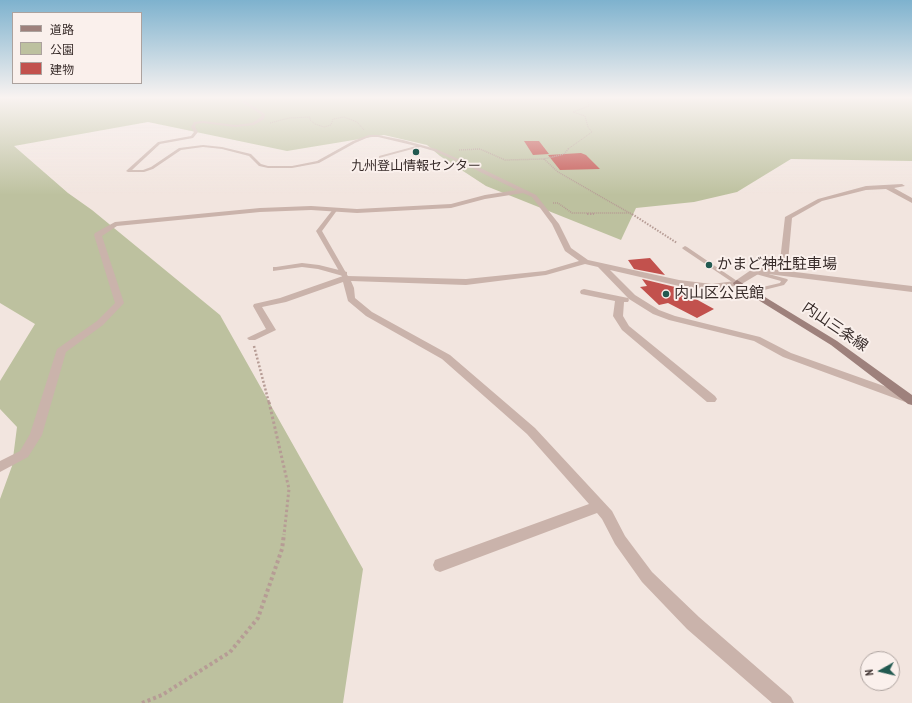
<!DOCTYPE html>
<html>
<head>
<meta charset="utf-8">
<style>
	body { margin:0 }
	#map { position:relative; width:912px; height:703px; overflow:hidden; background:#f2e5df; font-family:"PT Sans Narrow","Noto Sans JP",sans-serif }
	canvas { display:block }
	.legend { position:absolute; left:12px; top:12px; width:130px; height:72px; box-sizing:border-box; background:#faf0ec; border:1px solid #aca29e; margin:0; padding:5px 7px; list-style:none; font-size:12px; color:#382c2a }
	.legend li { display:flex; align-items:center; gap:8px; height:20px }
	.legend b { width:20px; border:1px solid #aca29e }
	.north { position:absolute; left:860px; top:651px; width:40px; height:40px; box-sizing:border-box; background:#faf0ec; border:1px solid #aca29e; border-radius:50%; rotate:262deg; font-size:11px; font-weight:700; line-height:16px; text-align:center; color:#382c2a }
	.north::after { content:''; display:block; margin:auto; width:14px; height:18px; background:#215950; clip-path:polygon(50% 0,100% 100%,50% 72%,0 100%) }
</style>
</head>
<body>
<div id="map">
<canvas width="912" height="703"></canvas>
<ul class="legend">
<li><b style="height:5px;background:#9e817c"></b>道路</li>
<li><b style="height:11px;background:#bdc19f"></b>公園</li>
<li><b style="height:11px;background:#c2514d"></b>建物</li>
</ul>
<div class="north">N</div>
</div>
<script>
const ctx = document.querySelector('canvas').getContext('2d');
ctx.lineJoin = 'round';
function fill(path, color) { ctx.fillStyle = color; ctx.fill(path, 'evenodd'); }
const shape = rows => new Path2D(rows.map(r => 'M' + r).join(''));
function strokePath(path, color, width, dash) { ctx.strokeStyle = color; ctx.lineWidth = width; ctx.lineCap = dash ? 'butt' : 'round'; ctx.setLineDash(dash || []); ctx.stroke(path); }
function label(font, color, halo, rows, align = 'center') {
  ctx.font = font + ' "PT Sans Narrow","Noto Sans JP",sans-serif'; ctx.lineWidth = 4; ctx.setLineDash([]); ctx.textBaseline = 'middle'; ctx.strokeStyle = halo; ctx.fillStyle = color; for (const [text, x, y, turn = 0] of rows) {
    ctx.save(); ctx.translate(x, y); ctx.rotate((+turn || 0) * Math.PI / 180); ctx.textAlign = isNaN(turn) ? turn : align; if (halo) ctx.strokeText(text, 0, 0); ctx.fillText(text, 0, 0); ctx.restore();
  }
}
const green = shape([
	[0,97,912,97,912,161,791,159,737,192,694,202,636,208,621,240,486,186,440,156,427,145,384,135,287,151,148,122,14,146,68,193,92,210,220,315,363,569,343,703,0,703,0,499,12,466,17,427,0,409,0,381,35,324,0,303]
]);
const building = shape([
	[524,141,539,141,549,154,533,155],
	[581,153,586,155,600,169,560,170,548,155],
	[650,258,665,275,634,269,628,260],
	[642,279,675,287,691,300,694,298,714,309,697,318,668,303,659,305,640,287,647,286]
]);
const pathFar5 = shape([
	[270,123,289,118,310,117,310,120,315,124,324,127,331,125,333,119,344,117,357,122,364,130],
	[475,149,481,149],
	[568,149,592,132,588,127,585,116,573,112,589,106,587,97]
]);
const pathFar4 = shape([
	[459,150,480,149,505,160,544,159,564,154,569,148],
	[544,159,558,172,633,215],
	[553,203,558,203,572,213,631,213]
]);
const pathFar3 = shape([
	[587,214,594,214],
	[632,214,677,243]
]);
const pathFar2 = shape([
	[254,346,269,403]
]);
const pathFar1 = shape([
	[269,402,289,489,284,535]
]);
const path = shape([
	[142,703,162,695,230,652,258,618,282,549,284,534]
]);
const service = shape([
	[242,97,246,97,245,101,265,114,264,119,254,125,235,127,203,123,196,124,195,127,198,132,193,138,160,144,132,170,143,170,151,167,179,148,203,145,222,147,251,154,261,164,268,166,292,166,317,161,353,141,369,135,378,135,403,140,436,149,474,166,471,167,434,151,420,147,379,158,379,156,416,146,378,137,369,137,355,143,319,163,292,168,268,168,259,166,249,156,222,149,203,147,181,150,153,169,144,172,128,172,126,171,158,142,191,136,194,132,191,127,194,122,203,121,235,125,252,123,261,117,262,115,242,102,242,97],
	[334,208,338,209,322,231,349,278,346,280,343,278,316,231,334,208],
	[685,246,687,247,740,283,737,285,735,284,683,249,682,248,685,246],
	[754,270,787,279,788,280,784,285,752,293,750,292,749,291,750,290,780,283,781,281,752,273,752,271,754,270]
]);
const minor = shape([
	[472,164,536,195,559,224,571,248,588,260,679,280,712,284,735,281,751,270,780,261,785,217,818,199,866,186,902,184,905,186,894,188,912,198,912,203,886,189,866,190,822,201,792,218,788,262,770,269,912,286,912,292,760,273,740,285,712,290,679,286,610,270,635,295,659,310,675,316,760,337,791,353,912,396,912,402,908,403,783,357,754,341,669,320,653,314,629,299,598,267,585,264,546,275,466,285,351,281,354,288,355,298,372,312,450,355,535,428,612,511,625,536,652,572,699,617,791,697,794,703,772,703,687,629,642,582,615,544,602,519,597,513,440,572,435,570,433,565,435,560,589,504,527,434,442,359,366,316,348,301,343,282,286,302,262,307,276,330,255,340,249,340,247,338,266,329,253,306,254,304,280,298,343,276,318,269,302,267,273,271,273,267,276,267,302,263,319,265,347,272,347,276,466,279,545,271,579,261,565,251,552,224,532,197,523,193,485,199,451,208,357,213,311,210,260,212,117,226,102,236,124,303,103,325,66,352,42,435,28,457,0,472,0,461,20,451,30,434,57,349,97,321,115,303,94,235,95,233,115,222,260,208,311,206,357,209,451,204,485,195,517,190,470,167,470,165,472,164],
	[584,289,628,298,629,300,628,302,624,302,623,316,629,326,715,396,717,399,715,402,707,402,622,330,613,316,615,301,581,294,580,292,581,290,584,289]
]);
const secondary = shape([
	[737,280,837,341,912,395,912,405,908,404,831,345,734,285,733,283,737,280]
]);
const markers = [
	[416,152,4,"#215950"],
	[709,265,4,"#215950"],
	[666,294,4,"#215950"]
];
const farPoinames = [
	["九州登山情報センター",416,166]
];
const poiNames = [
	["かまど神社駐車場",717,265],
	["内山区公民館",674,294]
];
const streetNames = [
	["内山三条線",835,327,34]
];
fill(green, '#bdc19f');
fill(building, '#c2514d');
strokePath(pathFar5, '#b69c95', 1, [1, 1]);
strokePath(pathFar4, '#b69c95', 1.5, [1, 1]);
strokePath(pathFar3, '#b69c95', 2, [1.5, 1.5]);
strokePath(pathFar2, '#b69c95', 2.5, [2, 2]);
strokePath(pathFar1, '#b69c95', 3, [2.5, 2.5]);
strokePath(path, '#b69c95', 4, [3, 3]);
fill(service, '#cab3ab');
fill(minor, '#cab3ab');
fill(secondary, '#9e817c');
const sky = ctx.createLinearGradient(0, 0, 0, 195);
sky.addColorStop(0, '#7eb2ce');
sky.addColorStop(0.5, '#f9f3f1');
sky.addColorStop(1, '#f9f3f100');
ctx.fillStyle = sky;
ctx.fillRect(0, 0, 912, 195);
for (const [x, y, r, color] of markers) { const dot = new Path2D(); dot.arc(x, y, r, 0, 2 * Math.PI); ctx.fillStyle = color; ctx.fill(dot); strokePath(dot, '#faf0ec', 1.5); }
label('13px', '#382c2a', '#faf0ec', farPoinames);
label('15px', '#382c2a', '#faf0ec', poiNames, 'left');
label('15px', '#382c2a', '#faf0ec', streetNames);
</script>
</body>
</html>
